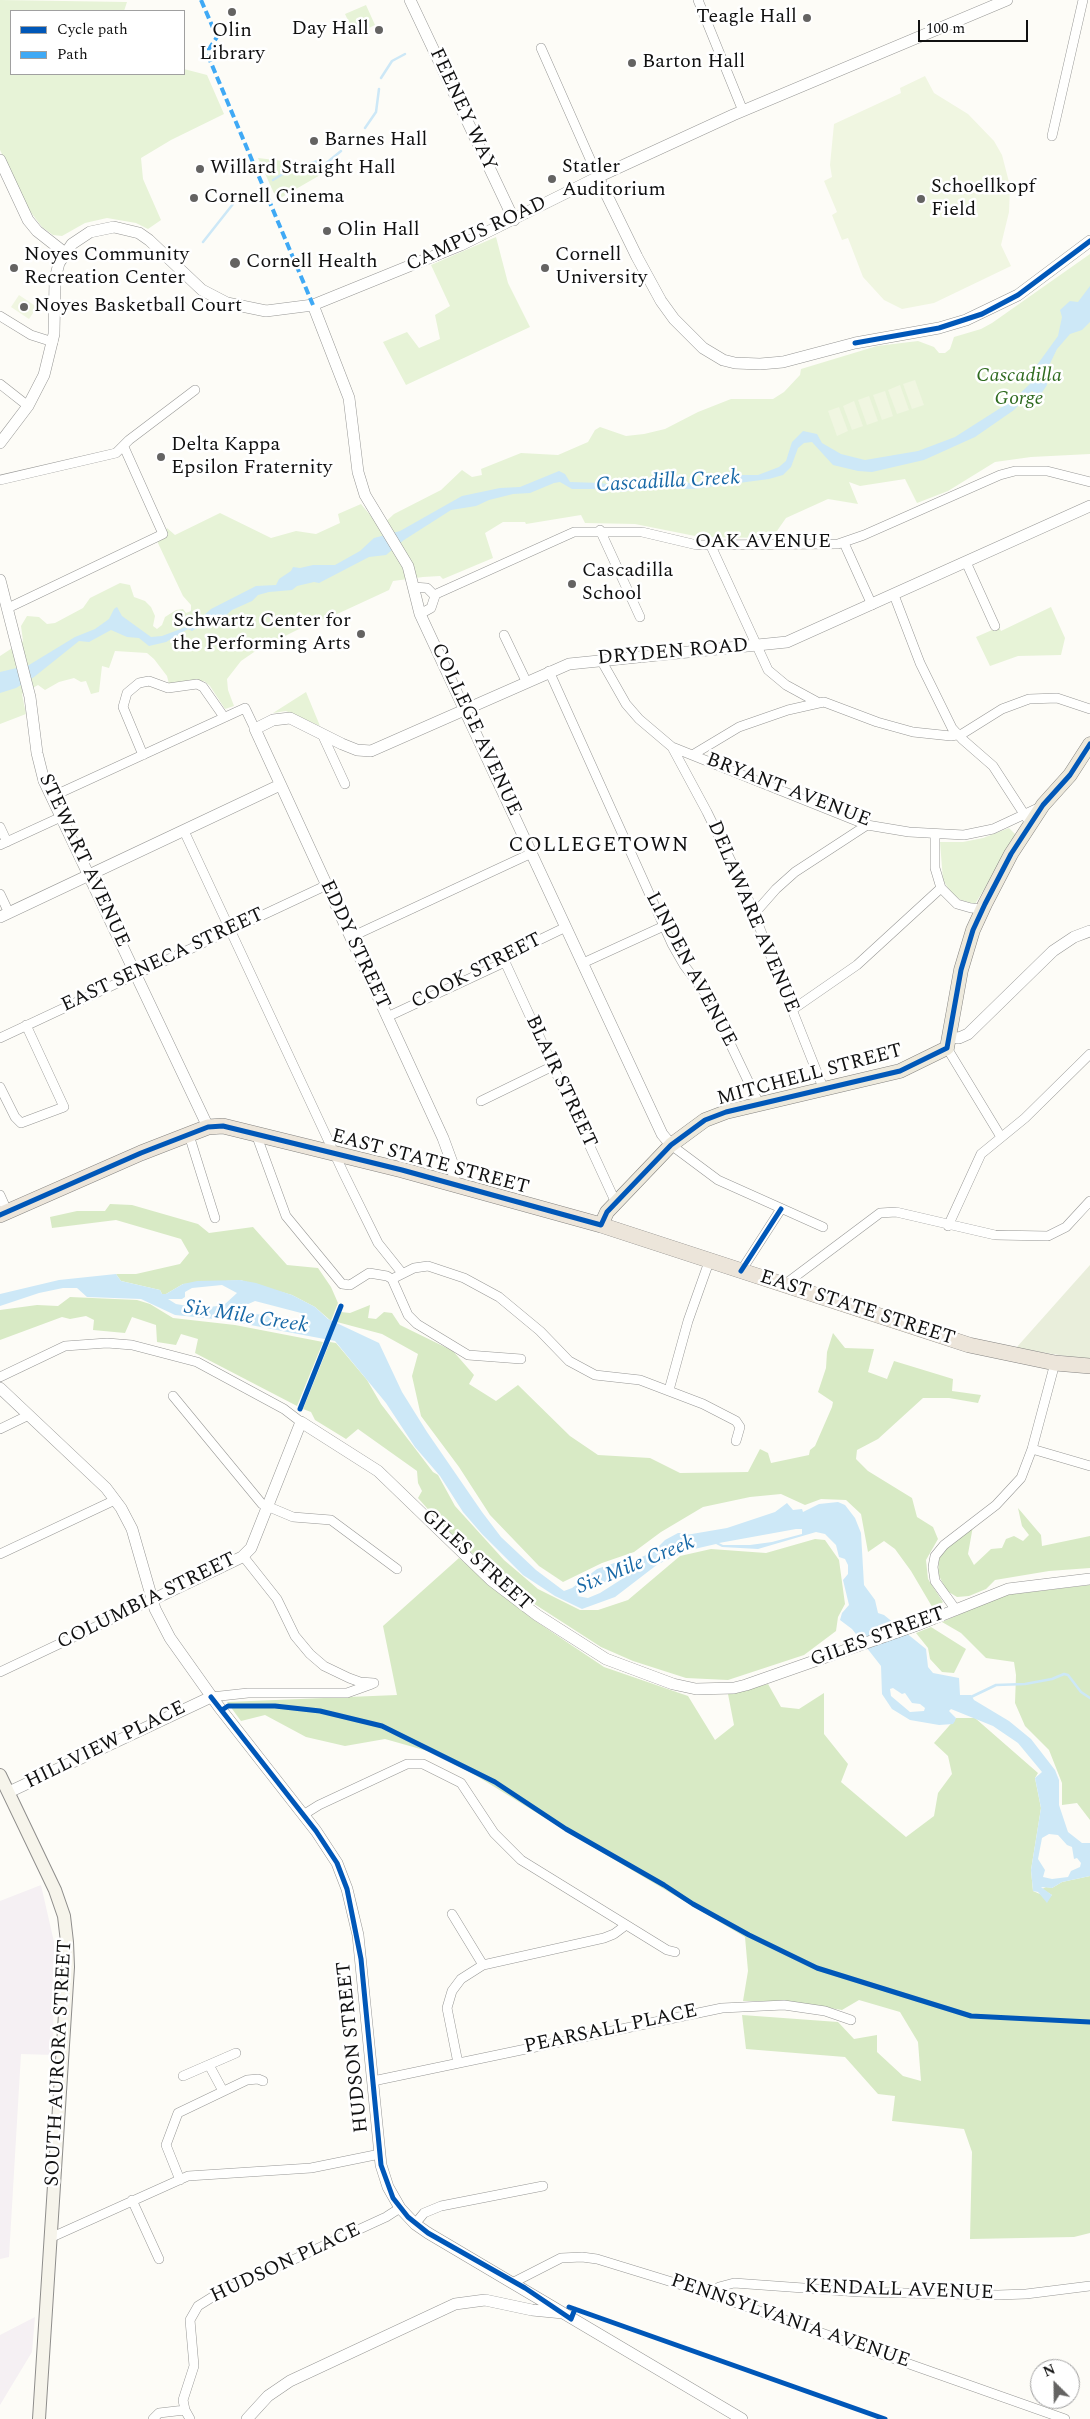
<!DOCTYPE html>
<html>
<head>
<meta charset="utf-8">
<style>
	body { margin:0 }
	#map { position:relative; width:1090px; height:2419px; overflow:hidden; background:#fdfcf7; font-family:Spectral,serif }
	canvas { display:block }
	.legend { position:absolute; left:10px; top:10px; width:175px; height:65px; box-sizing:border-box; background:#fff; border:1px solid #a0a0a0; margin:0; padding:6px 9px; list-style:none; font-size:15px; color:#111 }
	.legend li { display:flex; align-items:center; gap:10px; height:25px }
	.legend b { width:25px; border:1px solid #a0a0a0 }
	.north { position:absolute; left:1030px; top:2359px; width:50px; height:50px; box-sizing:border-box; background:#fff; border:1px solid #a0a0a0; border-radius:50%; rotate:337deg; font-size:14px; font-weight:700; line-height:20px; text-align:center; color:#111 }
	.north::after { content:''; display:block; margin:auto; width:18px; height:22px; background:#646362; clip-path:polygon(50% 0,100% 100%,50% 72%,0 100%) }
	.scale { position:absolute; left:918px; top:20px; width:110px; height:22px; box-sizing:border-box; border:2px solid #111; border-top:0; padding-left:6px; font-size:15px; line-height:18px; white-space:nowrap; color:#111; -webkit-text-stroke:4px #fff; paint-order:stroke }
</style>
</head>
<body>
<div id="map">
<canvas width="1090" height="2419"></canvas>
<ul class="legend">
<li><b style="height:6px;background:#0057b8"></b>Cycle path</li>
<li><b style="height:6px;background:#3fa9f5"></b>Path</li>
</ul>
<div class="north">N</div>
<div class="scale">100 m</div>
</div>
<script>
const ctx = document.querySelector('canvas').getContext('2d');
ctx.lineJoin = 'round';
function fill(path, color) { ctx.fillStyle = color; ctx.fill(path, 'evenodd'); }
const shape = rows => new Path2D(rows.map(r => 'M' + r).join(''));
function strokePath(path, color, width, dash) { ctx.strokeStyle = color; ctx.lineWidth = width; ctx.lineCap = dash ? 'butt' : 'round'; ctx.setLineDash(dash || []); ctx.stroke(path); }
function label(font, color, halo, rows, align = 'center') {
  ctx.font = font + ' Spectral,serif'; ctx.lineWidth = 5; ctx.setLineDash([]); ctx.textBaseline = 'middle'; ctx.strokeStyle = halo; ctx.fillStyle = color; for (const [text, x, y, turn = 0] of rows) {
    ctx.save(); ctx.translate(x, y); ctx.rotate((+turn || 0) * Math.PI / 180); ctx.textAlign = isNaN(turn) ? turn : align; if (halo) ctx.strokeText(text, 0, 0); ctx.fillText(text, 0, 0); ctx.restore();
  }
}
const industrial = shape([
	[41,1885,54,1942,53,2055,21,2054,9,2257,0,2259,0,1901],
	[35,2317,32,2352,0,2405,0,2335]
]);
const green = shape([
	[0,0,127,2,124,11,11,11,11,74,155,75,184,74,184,69,207,75,224,114,171,140,141,158,143,179,161,220,148,229,136,223,107,218,85,223,62,236,53,235,42,227,29,210,0,150],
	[366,5,375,25,355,35,345,14],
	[258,158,334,167,277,200],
	[496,237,508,283,530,327,406,385,383,342,407,332,419,348,440,339,435,315,450,306,431,265],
	[1090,254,1090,454,1031,457,995,462,948,491,917,503,905,479,860,486,849,482,858,504,828,499,786,518,772,538,700,537,635,524,585,523,581,515,526,524,525,522,503,522,485,533,493,558,443,579,440,576,423,577,393,581,389,590,335,615,307,625,257,650,241,661,227,679,228,690,234,706,225,709,210,686,204,681,169,684,167,676,154,659,147,653,115,651,109,668,102,666,99,692,91,694,86,681,81,682,74,678,59,682,45,690,38,685,22,694,26,714,0,724,0,656,23,641,21,626,27,616,39,617,47,624,55,623,83,608,90,598,120,583,130,585,134,597,145,601,151,607,155,616,153,626,157,629,162,625,165,617,176,610,183,609,186,613,191,611,191,605,183,596,157,541,167,528,175,535,220,513,271,538,296,531,316,534,340,523,338,514,361,504,380,527,394,514,441,490,462,470,472,477,482,475,481,469,521,453,558,455,588,442,595,430,600,427,626,436,644,434,665,429,698,412,731,399,773,399,784,392,800,375,801,369,877,346,918,341,934,347,939,353,945,353,950,349,954,337,981,329,992,323],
	[1051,607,1065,638,1061,655,1018,656,990,666,976,637,999,627,1001,631],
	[306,692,320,726,286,711,273,713],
	[1009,828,1017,836,975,904,961,900,951,893,943,880,940,842,963,842,983,838]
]);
const forest = shape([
	[110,1204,132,1205,198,1224,209,1233,253,1227,287,1265,318,1268,331,1287,338,1303,331,1321,315,1307,292,1295,240,1280,183,1284,166,1294,162,1294,160,1290,121,1281,116,1274,136,1274,180,1264,189,1253,181,1239,116,1220,52,1228,50,1217,77,1211,105,1211],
	[70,1297,137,1300,150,1304,173,1318,235,1325,323,1342,297,1406,195,1353,198,1339,181,1334,176,1345,157,1342,156,1325,132,1317,125,1333,93,1330,94,1320,86,1316,70,1319,62,1317,0,1340,0,1310,37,1305,58,1306],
	[370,1305,368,1318,376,1319,384,1312,392,1313,400,1325,453,1351,474,1375,469,1384,496,1401,518,1385,570,1436,598,1455,650,1458,680,1473,748,1472,760,1449,768,1453,771,1463,809,1455,810,1450,815,1446,832,1407,833,1402,818,1392,826,1368,827,1352,833,1333,845,1348,874,1349,868,1372,887,1379,894,1361,953,1379,952,1391,981,1395,978,1403,949,1398,923,1398,878,1439,857,1450,856,1459,868,1471,912,1498,917,1517,933,1527,938,1539,926,1560,928,1579,943,1602,934,1610,911,1571,895,1549,884,1541,868,1552,861,1514,846,1500,821,1499,805,1505,781,1494,750,1497,703,1507,661,1532,634,1552,602,1563,563,1582,539,1566,490,1515,459,1467,421,1416,412,1376,418,1354,382,1334,337,1322,341,1312,350,1313],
	[330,1342,336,1343,367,1380,381,1404,433,1472,438,1475,455,1506,504,1560,538,1589,580,1610,598,1610,628,1600,680,1556,711,1549,766,1553,815,1539,825,1540,839,1560,845,1604,838,1617,836,1631,804,1655,728,1680,686,1678,633,1661,601,1647,522,1596,491,1571,441,1524,418,1498,422,1491,418,1483,417,1471,358,1429,346,1439,315,1420,311,1412,303,1409],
	[1018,1508,1041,1535,1042,1546,1090,1536,1090,1568,1049,1571,995,1580,986,1589,969,1596,957,1597,947,1591,938,1574,939,1558,949,1544,973,1526,968,1554,974,1565,991,1549,1002,1548,1006,1539,1014,1536,1023,1541,1029,1535,1022,1526],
	[459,1558,531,1618,604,1667,688,1696,715,1740,734,1725,728,1694,768,1684,781,1707,799,1709,824,1693,824,1734,848,1764,841,1782,906,1837,934,1816,938,1793,952,1774,948,1756,934,1743,956,1718,975,1718,1038,1773,1035,1778,1041,1808,1031,1870,1033,1891,1049,1898,1052,1895,1042,1889,1046,1887,1052,1888,1062,1882,1090,1876,1090,2233,1074,2237,970,2239,972,2152,964,2129,892,2121,895,2096,878,2094,845,2057,746,2049,742,2015,838,2022,854,2039,877,2035,877,2052,903,2076,921,2081,918,2042,900,2012,859,2000,842,2010,786,2001,743,2001,748,1971,745,1937,581,1840,475,1775,431,1752,385,1739,345,1746,306,1737,265,1715,241,1721,227,1702,397,1695,383,1626],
	[1090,1585,1090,1820,1077,1803,1062,1805,1062,1783,1049,1750,1025,1726,1015,1703,1016,1675,1014,1662,986,1658,961,1633,942,1622,1004,1595],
	[931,1627,966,1649,954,1673,942,1672,930,1659,928,1648,916,1633]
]);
const cemetery = shape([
	[1090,1265,1090,1360,1016,1348,1073,1284]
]);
const pitch = shape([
	[925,76,934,93,968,114,994,141,1002,155,1010,186,1009,212,1001,245,1011,266,934,303,902,309,884,300,863,277,848,238,842,240,832,215,837,212,824,181,832,177,830,165,834,124,901,93,900,88],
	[19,295,37,307,29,319,11,307],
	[915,380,924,405,912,409,903,384],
	[900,385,909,410,897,414,888,390],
	[885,391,893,416,882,420,873,395],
	[869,396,878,421,867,425,858,400],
	[854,401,863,426,852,430,843,406],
	[839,407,848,431,837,436,828,411]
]);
const water = shape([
	[1090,286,1090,322,1082,330,1070,334,1057,349,1046,372,1047,385,1039,397,1032,391,1014,410,975,437,924,460,872,472,858,471,833,465,812,442,804,443,798,448,791,467,783,475,769,479,693,489,641,488,623,492,599,489,572,489,560,482,554,483,530,493,513,494,489,500,476,506,451,510,404,540,386,555,369,557,319,583,314,582,297,586,292,590,269,592,258,595,252,601,232,610,223,618,211,620,192,631,188,629,166,642,149,646,139,638,127,637,111,630,89,642,79,641,34,677,16,688,0,693,0,672,29,665,75,637,95,629,109,619,114,609,117,607,122,616,151,637,162,636,194,624,211,609,256,586,276,585,279,579,291,571,293,567,300,568,313,565,335,565,360,551,374,538,400,531,462,496,500,488,520,487,559,471,565,474,570,482,601,483,624,487,636,482,682,481,692,484,732,475,758,475,779,467,786,461,792,442,803,431,817,434,822,443,841,454,865,460,918,451,955,437,1013,400,1031,383,1037,365,1058,336,1062,317,1060,310,1070,301,1078,302],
	[116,1274,121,1281,160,1290,162,1294,166,1294,183,1284,197,1281,240,1280,256,1283,292,1295,315,1307,328,1319,379,1343,402,1392,427,1432,482,1512,501,1537,536,1570,564,1591,572,1588,597,1569,623,1560,635,1560,653,1552,665,1540,678,1533,685,1533,686,1535,727,1528,775,1512,787,1503,793,1510,802,1509,803,1512,819,1504,838,1502,845,1505,855,1518,861,1533,864,1585,875,1600,878,1613,884,1615,926,1649,928,1667,933,1673,959,1678,960,1695,971,1695,974,1700,1009,1721,1031,1739,1055,1770,1059,1780,1059,1805,1068,1832,1082,1843,1090,1843,1090,1876,1062,1882,1052,1888,1041,1887,1052,1895,1047,1903,1038,1892,1033,1891,1031,1870,1041,1808,1035,1778,1042,1772,1018,1743,993,1726,951,1709,949,1711,956,1718,955,1721,953,1724,939,1725,910,1720,892,1709,882,1694,881,1666,852,1629,840,1620,842,1613,849,1605,843,1580,848,1574,848,1565,845,1559,839,1557,836,1545,825,1534,816,1532,758,1549,722,1547,716,1544,690,1550,658,1564,615,1597,582,1609,555,1596,523,1575,482,1534,463,1512,440,1476,415,1447,386,1403,335,1341,224,1320,175,1315,141,1299,87,1297,77,1288,63,1288,39,1293,0,1306,0,1294,59,1280],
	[222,1285,237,1293,225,1304,218,1306,199,1308,176,1304,168,1299,182,1299,185,1297,185,1292,192,1288],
	[255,1301,301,1313,307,1322,303,1324,272,1320,267,1315,241,1313,237,1309],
	[796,1529,802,1529,802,1534,772,1542,750,1545,723,1545,719,1543],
	[621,1577,622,1579,600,1593,588,1598,577,1596,607,1581],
	[893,1688,902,1694,905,1693,912,1703,920,1704,925,1708,924,1711,910,1712,891,1696,890,1689],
	[1049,1834,1058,1835,1067,1845,1072,1847,1074,1859,1077,1858,1081,1863,1080,1867,1071,1871,1068,1877,1052,1879,1043,1877,1045,1870,1038,1859,1042,1838]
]);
const stream = shape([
	[381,78,392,61,405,54],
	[365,128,376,112,379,89],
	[273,180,291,169,318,161,324,165,341,151],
	[203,242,233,204],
	[971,1697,996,1685,1025,1684,1052,1679,1064,1674,1068,1675,1081,1692,1090,1698]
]);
const minor = shape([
	[698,0,743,111],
	[541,48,598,177],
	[1052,136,1083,0],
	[0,316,31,335,53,342],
	[0,384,28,406],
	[0,480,116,453,129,440,195,390],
	[600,530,640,617],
	[844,543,872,605],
	[711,546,768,670,786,685,819,703,824,702,877,722,913,732,951,736,962,734,1002,709,1029,699,1057,698,1090,709],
	[966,562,995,626],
	[413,587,427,588,435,596,431,608,420,614],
	[434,595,574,532,642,532,697,545,838,544,864,535,1000,475,1015,471,1047,471,1090,482],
	[894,595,920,663,952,728,962,739,993,766,1028,820],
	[8,608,163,534,124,447],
	[504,635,526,681],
	[601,660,626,704,639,719,672,747,867,825,909,832,964,835,993,829,1038,808],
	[549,671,672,944,684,965,708,997,759,1104],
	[322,734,345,784],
	[672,747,707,812,743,886,824,1090],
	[694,754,739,727,788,710,819,703],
	[143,755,123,707,127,693,139,683,149,681,168,688,197,684,203,687,224,717],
	[51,797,245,708,255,729],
	[0,827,7,842],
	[184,831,344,1174,378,1243,402,1273],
	[935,835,935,868,941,888,957,904,971,908,983,909],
	[0,845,61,817],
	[0,894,9,913],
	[754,914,776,889,795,872,867,825],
	[351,937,532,853],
	[505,962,616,1203],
	[583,963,664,926],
	[792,1010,857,965,941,888],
	[387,1017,505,962,510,954,566,927],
	[0,1038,327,885],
	[947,1048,1001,1137],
	[0,1087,15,1117,21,1123,64,1107,26,1025],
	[481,1101,553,1066],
	[256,1134,286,1216,342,1284,350,1285,369,1273,387,1276,392,1279],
	[189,1135,215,1218],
	[671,1145,718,1180,823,1227],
	[0,1195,8,1213],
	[948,1226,981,1154,1025,1118,1090,1054],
	[741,1271,781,1209],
	[392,1279,414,1268,428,1266,464,1278,499,1297,540,1331,569,1361,595,1375,640,1380,703,1404,736,1421,740,1427,736,1441],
	[392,1279,408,1315,417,1324,468,1355,521,1359],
	[784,1285,880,1213,896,1212,995,1235,1048,1236,1066,1227,1090,1201],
	[0,1377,65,1346,107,1343,132,1345,197,1362,284,1409,301,1422],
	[669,1390,688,1321,710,1259],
	[173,1396,262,1504,293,1517,331,1520,397,1569],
	[0,1429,29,1415],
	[1032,1449,1090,1466],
	[0,1554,115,1500],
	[243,1556,277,1599,295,1636,310,1654,324,1666,349,1678,360,1682,374,1683],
	[956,1610,935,1581,933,1567,935,1556,944,1545,996,1505,1021,1478,1032,1449,1055,1363],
	[0,1672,152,1600],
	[211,1697,248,1693,347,1693,372,1684],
	[303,1815,319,1805,407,1764,423,1764,461,1783,494,1833,521,1860,667,1950,675,1952],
	[452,1914,483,1965],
	[458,2063,447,2008,452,1991,461,1979,483,1965,604,1938,614,1934,626,1925],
	[209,2065,223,2091],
	[183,2076,236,2053],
	[373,2081,722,2008,784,2005,825,2011,851,2020],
	[180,2180,166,2145,178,2113,247,2080,258,2079,263,2081],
	[132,2200,159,2259],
	[415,2224,424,2213,441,2206,543,2186],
	[50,2238,188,2176,311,2168,380,2154],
	[514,2282,561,2258,582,2257,597,2259,711,2294,1065,2419],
	[711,2294,719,2287,734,2283,859,2292,998,2295,1026,2294,1090,2286],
	[153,2419,159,2413,185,2410],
	[190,2419,185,2410,183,2400,194,2366,190,2320,198,2306,214,2296,386,2217,400,2208]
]);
const tertiary = shape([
	[410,0,514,220],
	[0,160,28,220,37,231,65,253],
	[598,177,637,257,661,301,674,319,703,348,723,360,735,363,760,364,783,362,855,343,939,328,966,320,1018,295,1090,241],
	[313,305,349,398,358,472,365,495,408,566,420,614,662,1134,671,1145],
	[0,443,28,406,44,375,54,334,55,279,59,263,72,244,90,232,114,227,139,233,149,240,202,290,227,303,266,311,313,305,461,245,598,177,733,115,1007,0],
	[0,580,30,697,37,753,44,781,208,1127],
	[0,917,280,785],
	[949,1037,959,1038,968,1034,1053,951,1074,937,1090,931],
	[453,1185,454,1168,443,1138,255,729,273,720,290,718,342,744,357,750,371,751,569,664,787,642,1090,506],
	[0,1388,106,1488,121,1508,132,1529,155,1609,170,1638,219,1707,316,1831,337,1863,347,1889,358,1935,381,2165,388,2187,400,2208,415,2224,428,2233,742,2419],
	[152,1600,242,1557,251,1548,301,1422,378,1471,491,1580,537,1615,606,1659,673,1684,696,1689,734,1688,746,1685,920,1624,1008,1589,1090,1579],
	[9,1792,211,1697],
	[247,2419,268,2396,290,2381,455,2304,485,2300,532,2310,563,2313]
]);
const secondary = shape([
	[0,1775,55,1890,64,1916,67,1942,68,1967,39,2419]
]);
const primary = shape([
	[601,1225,607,1212,671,1145,705,1120,726,1112,900,1071,947,1048,961,970,973,930,985,904,1011,854,1043,805,1070,775,1090,744]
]);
const trunk = shape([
	[0,1215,141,1153,208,1127,223,1126,402,1170,601,1225,969,1345,1055,1363,1090,1366]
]);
const quiet = shape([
	[201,0,217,37,209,49,209,58,313,305]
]);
const cycleway = shape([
	[855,343,939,328,982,314,1018,295,1090,241],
	[0,1215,141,1153,208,1127,223,1126,402,1170,601,1225,607,1212,671,1145,705,1120,726,1112,900,1071,947,1048,961,970,973,930,985,904,1011,854,1043,805,1070,775,1090,744],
	[741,1271,781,1209],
	[300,1409,341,1306],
	[211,1697,316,1831,337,1863,347,1889,361,1959,381,2165,393,2198,408,2217,428,2233,525,2288,571,2319,575,2309],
	[222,1710,228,1706,275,1706,320,1711,382,1726,495,1782,566,1829,664,1885,693,1904,749,1935,817,1968,971,2016,1090,2022],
	[569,2307,885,2419]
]);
const markers = [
	[232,12,5,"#646362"],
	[807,18,5,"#646362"],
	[379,30,5,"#646362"],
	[632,63,5,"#646362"],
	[314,141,5,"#646362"],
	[200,169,5,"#646362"],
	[552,179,5,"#646362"],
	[194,198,5,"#646362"],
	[921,199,5,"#646362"],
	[327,231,5,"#646362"],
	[235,263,6,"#646362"],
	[14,268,5,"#646362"],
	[545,268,5,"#646362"],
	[24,307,5,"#646362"],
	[161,457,5,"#646362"],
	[572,584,5,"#646362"],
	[361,634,5,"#646362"]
];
const poiNames = [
	["Teagle Hall",797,18,"right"],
	["Day Hall",369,30,"right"],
	["Olin",232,32,"center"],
	["Library",232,55,"center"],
	["Barton Hall",642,63],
	["Barnes Hall",324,141],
	["Statler",562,168],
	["Auditorium",562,191],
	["Willard Straight Hall",210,169],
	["Schoellkopf",931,188],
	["Field",931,211],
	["Cornell Cinema",204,198],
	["Olin Hall",337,231],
	["Noyes Community",24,256],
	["Recreation Center",24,279],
	["Cornell",555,256],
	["University",555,279],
	["Cornell Health",246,263],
	["Noyes Basketball Court",34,307],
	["Delta Kappa",171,446],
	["Epsilon Fraternity",171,469],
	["Cascadilla",582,572],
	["School",582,595],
	["Schwartz Center for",351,622,"right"],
	["the Performing Arts",351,645,"right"]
];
const streetNames = [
	["FEENEY WAY",462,110,65],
	["CAMPUS ROAD",477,235,-25],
	["OAK AVENUE",763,543],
	["DRYDEN ROAD",673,653,-5],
	["COLLEGE AVENUE",475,730,65],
	["BRYANT AVENUE",788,791,21],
	["STEWART AVENUE",83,861,65],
	["DELAWARE AVENUE",752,917,67],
	["EDDY STREET",354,945,65],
	["EAST SENECA STREET",163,961,-25],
	["LINDEN AVENUE",690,970,62],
	["COOK STREET",477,972,-27],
	["MITCHELL STREET",810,1076,-15],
	["BLAIR STREET",560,1082,65],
	["EAST STATE STREET",430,1163,15],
	["EAST STATE STREET",857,1309,18],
	["GILES STREET",476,1561,42],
	["COLUMBIA STREET",147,1602,-26],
	["GILES STREET",878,1638,-20],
	["HILLVIEW PLACE",106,1746,-26],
	["PEARSALL PLACE",611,2030,-12],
	["HUDSON STREET",354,2047,-96],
	["SOUTH AURORA STREET",60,2063,-87],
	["HUDSON PLACE",286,2264,-25],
	["KENDALL AVENUE",899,2291,2],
	["PENNSYLVANIA AVENUE",790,2322,19]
];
const parkNames = [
	["Cascadilla",1019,377],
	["Gorge",1019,400]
];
const waterNames = [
	["Cascadilla Creek",668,483,-3],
	["Six Mile Creek",246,1318,9],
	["Six Mile Creek",636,1566,-22]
];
const neighbourhoodNames = [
	["COLLEGETOWN",599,847]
];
fill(industrial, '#f5f0f3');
fill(green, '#e7f3d7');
fill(forest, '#d8eac5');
fill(cemetery, '#e9eedb');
fill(pitch, '#f0f6e1');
fill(water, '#cde8f7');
strokePath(stream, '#cde8f7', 2.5);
strokePath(minor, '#979795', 10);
strokePath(tertiary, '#979795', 12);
strokePath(secondary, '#8e8d8b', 14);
strokePath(primary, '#858482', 15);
strokePath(trunk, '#858482', 16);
strokePath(minor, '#fffffe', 9);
strokePath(tertiary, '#fffffe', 11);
strokePath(secondary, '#f6f4eb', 12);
strokePath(primary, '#ede9dc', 14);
strokePath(trunk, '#ece5da', 15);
strokePath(quiet, '#3fa9f5', 4, [8, 4]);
strokePath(cycleway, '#0057b8', 5);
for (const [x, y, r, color] of markers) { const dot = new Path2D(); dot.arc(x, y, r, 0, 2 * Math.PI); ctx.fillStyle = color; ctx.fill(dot); strokePath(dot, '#fff', 2); }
label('20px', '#111', '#fff', poiNames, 'left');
label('20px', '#111', '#fff', streetNames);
label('italic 20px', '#2f6b1f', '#fff', parkNames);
label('italic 21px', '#1768a6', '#fff', waterNames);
ctx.letterSpacing = '1px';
label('21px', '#111', '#fff', neighbourhoodNames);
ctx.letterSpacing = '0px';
</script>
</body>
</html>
